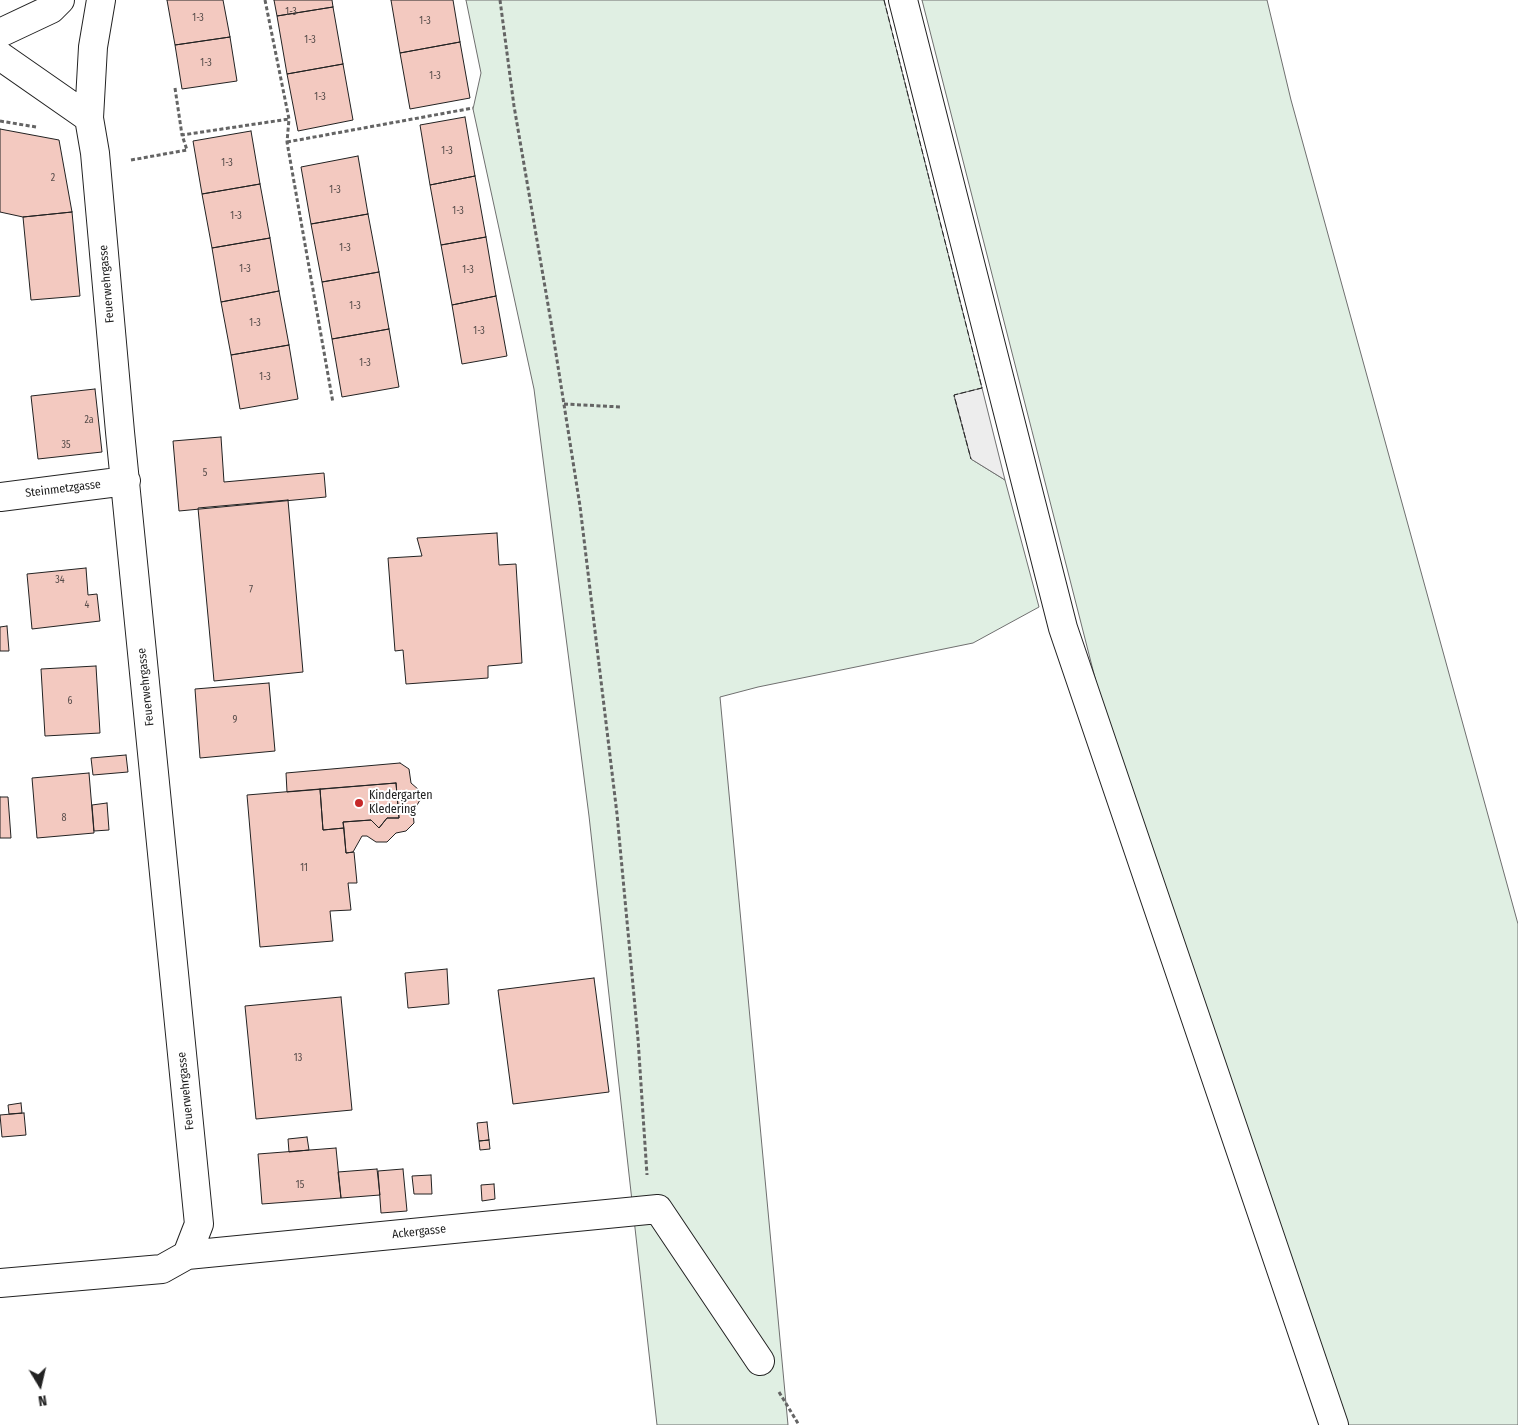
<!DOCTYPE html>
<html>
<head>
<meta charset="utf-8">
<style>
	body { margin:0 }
	#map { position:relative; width:1518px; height:1425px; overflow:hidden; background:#fff; font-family:"Fira Sans Condensed",sans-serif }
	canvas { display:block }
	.north { position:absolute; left:15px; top:1360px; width:50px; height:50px; -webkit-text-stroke:4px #fff; paint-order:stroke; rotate:171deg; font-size:14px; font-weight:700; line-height:20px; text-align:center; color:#222 }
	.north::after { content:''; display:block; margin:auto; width:18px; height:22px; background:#222; clip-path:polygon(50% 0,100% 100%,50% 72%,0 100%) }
</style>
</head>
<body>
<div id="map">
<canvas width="1518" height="1425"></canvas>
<div class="north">N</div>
</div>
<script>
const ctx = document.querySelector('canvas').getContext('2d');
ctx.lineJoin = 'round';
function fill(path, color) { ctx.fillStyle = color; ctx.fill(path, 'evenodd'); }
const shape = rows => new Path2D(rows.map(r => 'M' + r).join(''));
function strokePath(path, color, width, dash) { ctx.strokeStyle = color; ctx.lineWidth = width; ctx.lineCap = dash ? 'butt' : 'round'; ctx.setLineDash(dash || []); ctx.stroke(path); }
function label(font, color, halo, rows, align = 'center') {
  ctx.font = font + ' "Fira Sans Condensed",sans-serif'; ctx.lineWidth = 4; ctx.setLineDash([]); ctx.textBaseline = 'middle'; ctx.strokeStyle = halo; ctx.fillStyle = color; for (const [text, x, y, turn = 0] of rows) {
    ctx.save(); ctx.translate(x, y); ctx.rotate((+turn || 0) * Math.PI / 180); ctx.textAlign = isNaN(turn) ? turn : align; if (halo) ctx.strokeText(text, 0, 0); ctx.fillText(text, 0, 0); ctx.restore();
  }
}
const green = shape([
	[466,0,884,0,982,388,954,396,971,459,1005,480,1039,607,973,643,758,687,720,697,788,1425,657,1425,589,816,534,389,473,109,481,73,466,0],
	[922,0,1267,0,1291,100,1518,924,1518,1425,1334,1425,1142,862,922,0]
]);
const parking = shape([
	[982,388,1005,480,971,459,954,395,982,388]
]);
const building = shape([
	[167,0,223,0,230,37,175,45,167,0],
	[274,0,332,0,333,7,277,16,274,0],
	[391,0,453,0,460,42,400,53,391,0],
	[333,7,343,64,287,74,277,16,333,7],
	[230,37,237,81,182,89,175,45,230,37],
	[460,42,470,98,410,109,400,53,460,42],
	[343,64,353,120,298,131,287,74,343,64],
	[465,117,475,176,430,185,420,125,465,117],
	[0,129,59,140,72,212,23,217,0,212,0,129],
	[251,131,260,184,202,194,193,141,251,131],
	[358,156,368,214,311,224,301,167,358,156],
	[475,176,486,237,441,245,430,185,475,176],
	[260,184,270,238,212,248,202,194,260,184],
	[72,212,80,296,31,300,23,217,72,212],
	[368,214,379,272,322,282,311,224,368,214],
	[486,237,496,296,452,305,441,245,486,237],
	[270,238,279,291,221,302,212,248,270,238],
	[379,272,389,329,332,339,322,282,379,272],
	[279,291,289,345,231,355,221,302,279,291],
	[496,296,507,356,462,364,452,305,496,296],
	[389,329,399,387,342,397,332,339,389,329],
	[289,345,298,399,240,409,231,355,289,345],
	[95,389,102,452,38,459,31,396,95,389],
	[221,437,224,482,324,473,326,497,179,511,173,441,221,437],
	[288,500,303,672,214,681,198,508,288,500],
	[497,533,499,565,516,564,522,663,488,666,488,678,406,684,403,650,395,651,388,558,422,556,417,538,497,533],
	[86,568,88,595,97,594,100,621,32,629,27,574,86,568],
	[7,626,9,651,0,651,0,627,7,626],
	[96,666,100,733,45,736,41,669,96,666],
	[269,683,275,751,200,758,195,689,269,683],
	[126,755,128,772,93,775,91,758,126,755],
	[400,763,409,769,411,783,419,790,420,800,413,812,414,823,406,831,396,833,387,842,376,842,367,836,362,836,353,852,346,853,343,822,371,820,379,828,387,818,399,818,396,783,287,792,286,773,400,763],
	[89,773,94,833,37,838,32,778,89,773],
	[396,783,399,818,387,818,379,828,371,820,343,822,344,828,323,830,320,789,396,783],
	[320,789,323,830,344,828,346,853,354,852,357,883,348,883,351,910,330,911,333,941,260,947,247,795,320,789],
	[0,797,8,797,11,838,0,838,0,797],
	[107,803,109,830,94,831,92,805,107,803],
	[447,969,449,1004,408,1008,405,973,447,969],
	[594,978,609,1092,513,1104,498,990,594,978],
	[341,997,352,1110,256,1119,245,1006,341,997],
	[21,1103,22,1113,9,1114,8,1105,21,1103],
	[24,1113,26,1135,2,1137,0,1115,24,1113],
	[487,1122,489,1140,479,1141,477,1123,487,1122],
	[307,1137,309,1150,289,1152,288,1139,307,1137],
	[489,1140,490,1149,480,1150,479,1141,489,1140],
	[336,1148,341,1198,262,1204,258,1154,336,1148],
	[377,1169,380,1195,341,1198,338,1172,377,1169],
	[403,1169,407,1211,381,1213,378,1171,403,1169],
	[431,1175,432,1194,414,1194,412,1176,431,1175],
	[494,1184,495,1199,482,1201,481,1185,494,1184]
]);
const path = shape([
	[265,0,289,119,287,142,333,403],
	[500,0,514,106,551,322,580,506,617,814,638,1039,647,1175],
	[175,88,182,135],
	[0,121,36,127],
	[287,142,473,108],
	[131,160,187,150,182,135,289,119],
	[564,404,621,407],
	[779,1392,799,1425]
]);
const minor = shape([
	[101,0,93,47,89,118,95,153,120,432,199,1224,187,1255],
	[903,0,1063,628,1334,1425],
	[0,56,89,118],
	[0,497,126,481],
	[0,1283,162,1269,187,1255,658,1209,760,1361]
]);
const major = shape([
	[0,33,51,9,60,0]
]);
const fence = shape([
	[884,0,982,388,954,395,971,459]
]);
const markers = [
	[359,803,5,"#c62828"]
];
const numberNames = [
	["1-3",291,12],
	["1-3",198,18],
	["1-3",425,21],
	["1-3",310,40],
	["1-3",206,63],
	["1-3",435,76],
	["1-3",320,97],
	["1-3",447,151],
	["1-3",227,163],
	["2",53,178],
	["1-3",335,190],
	["1-3",458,211],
	["1-3",236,216],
	["1-3",345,248],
	["1-3",245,269],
	["1-3",468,270],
	["1-3",355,306],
	["1-3",255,323],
	["1-3",479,331],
	["1-3",365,363],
	["1-3",265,377],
	["2a",89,420],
	["35",66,445],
	["5",205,473],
	["34",60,580],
	["7",251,590],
	["4",87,605],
	["6",70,701],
	["9",235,720],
	["8",64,818],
	["11",304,868],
	["13",298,1058],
	["15",300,1185]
];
const streetNames = [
	["Feuerwehrgasse",107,284,-95],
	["Steinmetzgasse",63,489,-7],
	["Feuerwehrgasse",146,687,-96],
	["Feuerwehrgasse",186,1091,-96],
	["Ackergasse",419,1232,-6]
];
const poiNames = [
	["Kindergarten",369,796],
	["Kledering",369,810]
];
fill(green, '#e0efe3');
strokePath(green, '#6f6f6f', 1);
fill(parking, '#ededed');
strokePath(parking, '#6f6f6f', 1);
fill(building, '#f3c9c0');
strokePath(building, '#222', 1);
strokePath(minor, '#222', 30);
strokePath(major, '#222', 30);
strokePath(path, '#646464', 3, [4, 2.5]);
strokePath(minor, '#fff', 28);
strokePath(major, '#fff', 28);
strokePath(fence, '#222', 1, [6, 2.5]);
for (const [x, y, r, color] of markers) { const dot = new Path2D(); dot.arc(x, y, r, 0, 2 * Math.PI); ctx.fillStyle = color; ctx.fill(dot); strokePath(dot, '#fff', 2); }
label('10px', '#564c4a', null, numberNames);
label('12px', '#222', '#fff', streetNames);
label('12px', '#222', '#fff', poiNames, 'left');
</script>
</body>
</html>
